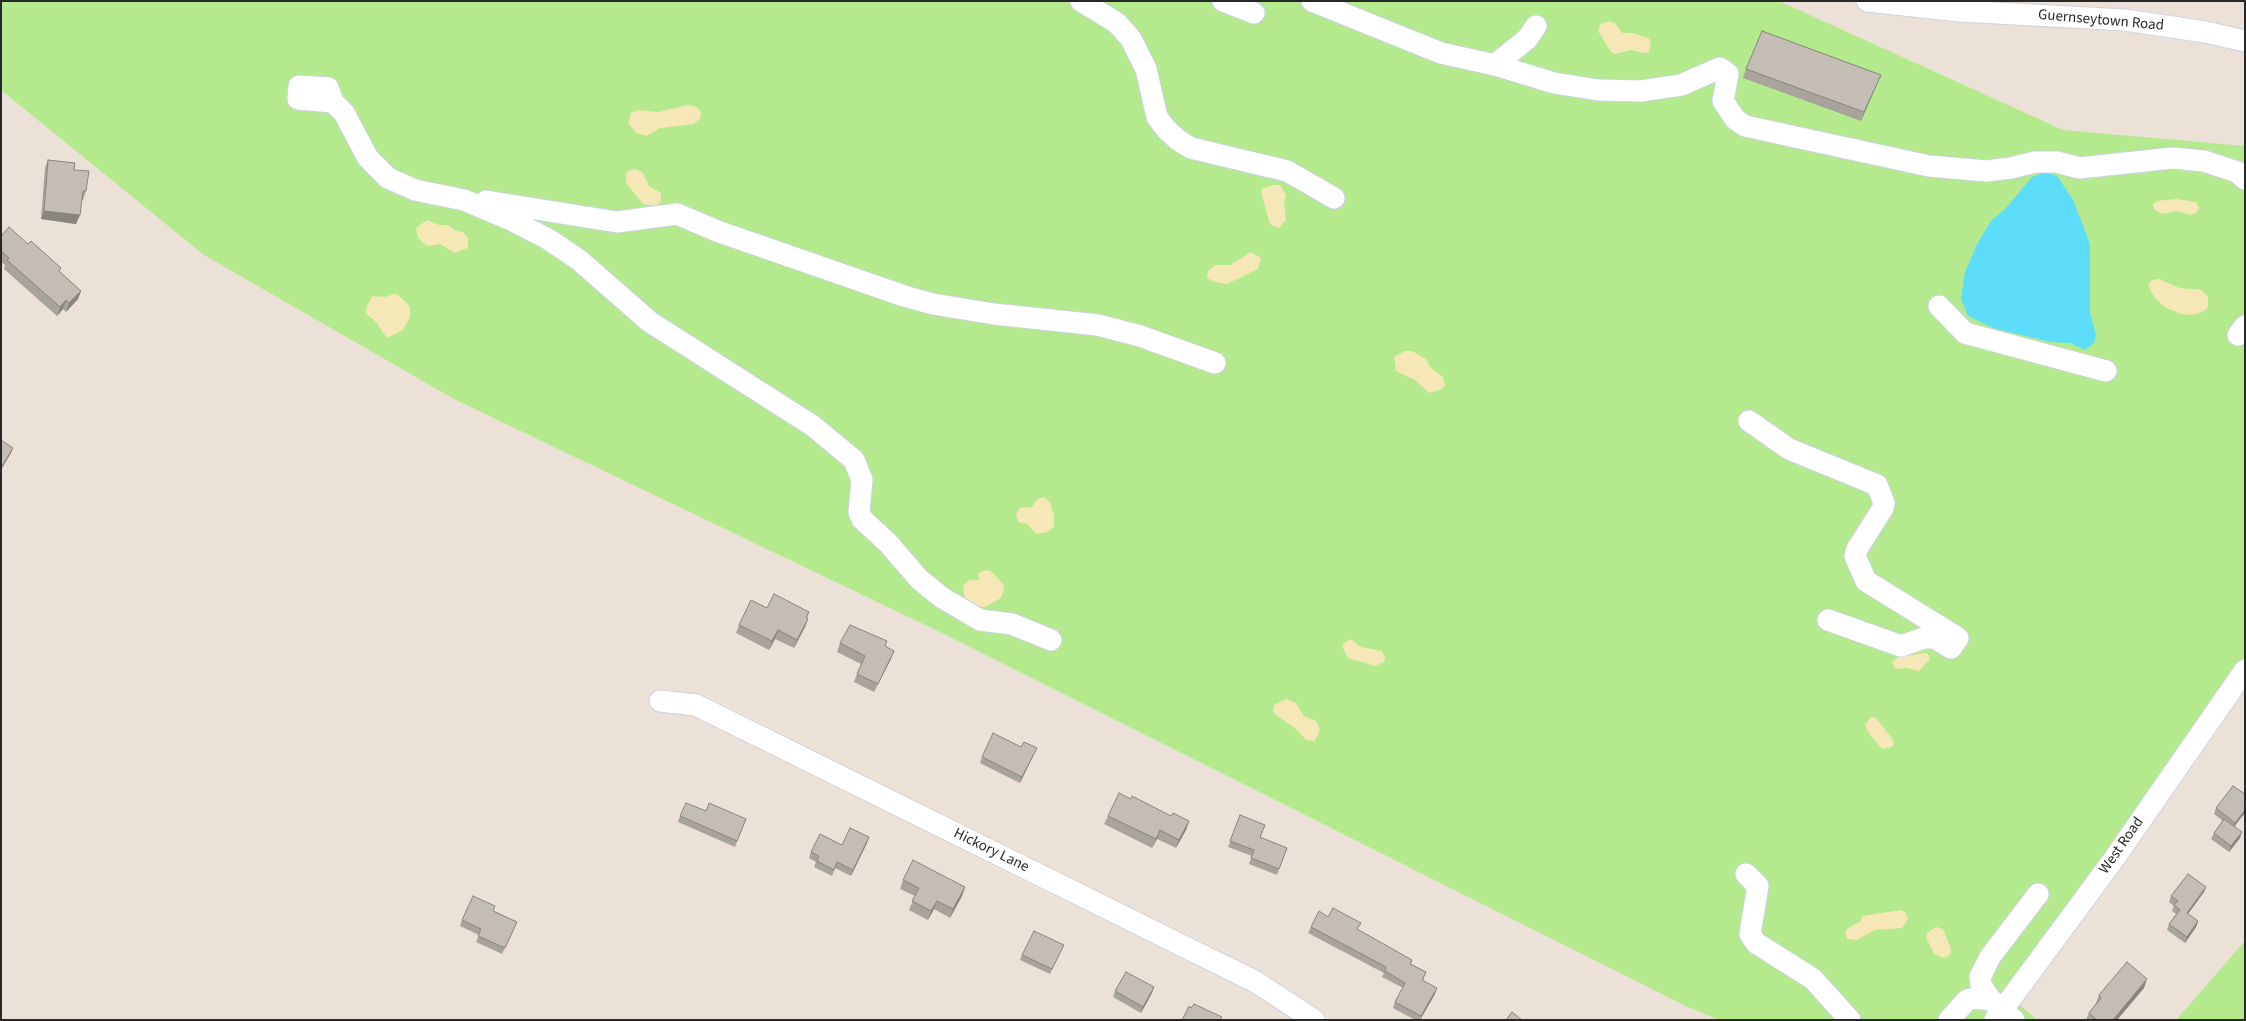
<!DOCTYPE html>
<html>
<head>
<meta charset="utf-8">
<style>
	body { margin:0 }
	#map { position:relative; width:2246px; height:1021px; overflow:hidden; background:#ece1d7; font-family:"Source Sans 3",sans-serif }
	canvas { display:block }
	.frame { position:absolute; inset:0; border:2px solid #282828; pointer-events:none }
</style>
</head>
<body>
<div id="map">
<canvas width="2246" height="1021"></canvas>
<div class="frame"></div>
</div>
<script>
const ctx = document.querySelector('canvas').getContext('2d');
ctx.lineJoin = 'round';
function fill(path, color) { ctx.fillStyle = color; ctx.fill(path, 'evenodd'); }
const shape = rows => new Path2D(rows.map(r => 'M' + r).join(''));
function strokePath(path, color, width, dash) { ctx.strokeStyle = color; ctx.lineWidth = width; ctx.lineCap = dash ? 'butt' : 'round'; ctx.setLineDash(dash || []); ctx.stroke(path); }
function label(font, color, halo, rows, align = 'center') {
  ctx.font = font + ' "Source Sans 3",sans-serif'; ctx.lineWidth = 4; ctx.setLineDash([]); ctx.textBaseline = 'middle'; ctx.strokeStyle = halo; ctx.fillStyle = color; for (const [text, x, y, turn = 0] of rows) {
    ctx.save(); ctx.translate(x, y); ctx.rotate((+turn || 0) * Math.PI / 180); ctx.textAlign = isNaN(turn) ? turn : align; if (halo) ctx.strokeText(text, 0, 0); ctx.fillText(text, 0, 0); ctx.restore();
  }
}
const green = shape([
	[1,1,1779,1,2063,130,2245,146,2245,659,2155,786,2003,990,2037,1020,1719,1020,1686,1006,942,633,454,399,204,255,1,90],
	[2245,941,2245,1020,2176,1020]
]);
const sand = shape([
	[1610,21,1616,24,1622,33,1633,33,1648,38,1651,41,1649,52,1645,53,1631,50,1615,54,1611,52,1598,31,1601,24],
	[688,105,697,107,701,113,700,119,693,124,660,128,646,136,636,133,628,123,631,113,639,110,658,112],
	[636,169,643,173,649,186,661,193,661,201,656,206,643,204,626,183,626,174,629,170],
	[1274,185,1280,185,1286,195,1284,202,1286,220,1279,228,1271,225,1269,221,1261,192,1263,188],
	[2176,199,2196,202,2199,208,2197,212,2192,215,2175,211,2162,214,2154,209,2153,205,2156,201],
	[427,220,439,225,447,225,456,231,463,232,468,238,468,248,455,253,440,244,428,246,424,244,418,237,416,228],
	[1251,252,1261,258,1258,269,1227,284,1215,282,1207,278,1208,271,1215,265,1230,265],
	[2159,279,2180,288,2202,290,2208,297,2208,307,2205,311,2192,315,2182,314,2166,308,2154,297,2148,285,2152,280],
	[394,294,398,295,406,302,410,308,410,317,403,330,387,338,375,321,366,314,367,306,372,296,385,297],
	[1405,351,1412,351,1426,359,1430,367,1443,377,1445,386,1442,389,1429,393,1415,380,1396,371,1394,357],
	[1045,497,1051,504,1052,511,1054,514,1054,527,1047,532,1037,534,1027,524,1018,522,1016,514,1020,508,1032,507,1037,499],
	[987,570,992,572,1003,584,1004,590,1001,598,985,607,971,606,965,601,963,585,970,580,979,580,978,573],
	[1351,639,1361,647,1382,651,1385,657,1384,662,1375,666,1348,658,1342,646,1345,642],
	[1927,653,1930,659,1919,671,1907,668,1896,669,1892,663,1898,657],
	[1286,699,1296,703,1304,716,1316,721,1320,730,1315,741,1306,740,1295,728,1275,714,1273,711,1274,705],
	[1871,717,1876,718,1891,737,1894,743,1892,747,1882,749,1870,735,1865,725],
	[1901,910,1906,913,1908,919,1902,928,1875,930,1856,940,1847,939,1845,933,1848,928,1860,922,1863,916],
	[1936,927,1943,929,1951,949,1950,955,1944,958,1934,954,1926,937,1927,933]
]);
const water = shape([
	[2046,172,2057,176,2073,200,2090,244,2090,313,2096,335,2094,343,2085,350,2070,343,2050,342,1993,328,1968,316,1961,299,1965,272,1977,244,1991,221,2006,208,2032,177]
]);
const minor = shape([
	[1081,1,1117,23,1131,39,1146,69,1157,117,1166,129,1178,140,1191,148,1287,171,1334,198],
	[1223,1,1254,13],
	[1312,1,1441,53,1495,65,1554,83,1598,90,1641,91,1681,85,1720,68,1728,74,1723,101,1735,119,1745,126,1929,166,1986,171,2011,168,2035,162,2057,162,2079,168,2173,158,2204,161,2237,172,2245,179],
	[1867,1,1959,11,2125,20,2205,32,2245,41],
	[1495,65,1527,39,1536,26],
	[333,102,298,99,299,86,328,88,333,102,344,113,368,158,388,178,415,190,464,200,509,219,548,239,579,260,650,322,813,426,854,460,862,480,859,512,862,519,888,543,919,579,941,597,980,620,1012,624,1051,640],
	[486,201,617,222,677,214,717,231,904,296,933,304,994,314,1098,325,1140,336,1215,363],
	[1939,306,1965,333,2106,371],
	[2238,335,2245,326],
	[1749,421,1789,449,1877,485,1884,503,1883,508,1857,549,1855,556,1866,581,1958,638,1951,648,1934,638,1924,638,1901,646,1828,620],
	[660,701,696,705,1256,982,1314,1020],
	[1746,874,1758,886,1750,934,1756,943,1813,979,1850,1020],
	[1949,1020,1967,1000,1976,998,1991,1000],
	[1995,1020,2114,859,2245,670],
	[2014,1020,1991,1000,1981,985,1980,977,1990,957,2038,894]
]);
const wall = shape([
	[1746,69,1877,84,1861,121,1743,78],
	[48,160,74,170,86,191,83,200,82,200,76,224,41,219,45,168],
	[1,236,60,272,81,291,78,299,66,312,63,309,57,316,4,269,5,265,1,262],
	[767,608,809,612,805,627,794,648,775,639,769,650,736,633,739,625],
	[887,641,885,646,891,659,874,692,854,682,861,664,837,652,840,643],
	[1021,747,1037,748,1020,783,980,763,982,757],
	[2245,794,2235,827,2240,838,2229,852,2211,839,2214,833,2223,821,2214,814,2216,808],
	[1131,799,1171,816,1189,821,1186,830,1176,848,1157,839,1152,848,1104,824,1108,816],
	[706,811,746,819,735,847,678,822,680,816],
	[1240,815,1260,838,1287,848,1277,875,1249,864,1252,856,1228,847],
	[867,843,851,876,835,868,832,876,814,867,816,862,809,858,811,852,842,845],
	[903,880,965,887,962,896,950,918,934,909,928,920,909,910,915,896,900,889],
	[2206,887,2204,892,2188,914,2198,921,2196,927,2185,943,2167,930,2169,924,2176,914,2172,911,2174,906,2169,902,2171,896],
	[494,911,517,922,502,954,476,942,479,935,460,926,462,920],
	[1328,917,1412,960,1411,964,1426,972,1423,981,1435,994,1420,1020,1415,1020,1393,1008,1395,1002,1403,988,1382,977,1384,973,1308,933,1311,927],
	[1061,951,1050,974,1020,960,1022,955],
	[2144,988,2117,1020,2086,1020,2089,1013,2096,1003,2099,995],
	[1115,991,1152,993,1141,1013,1113,997]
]);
const shadedWall = shape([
	[1881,75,1877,84,1861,121,1864,112],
	[44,211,80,215,76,224,41,219],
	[81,291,78,299,66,312,69,303],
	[66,300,63,309,57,316,60,307],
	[13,448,11,453,1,470,1,468],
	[808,619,805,627,794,648,797,640],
	[778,630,775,639,769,650,772,641],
	[894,651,891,659,874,692,878,684],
	[1037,748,1034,754,1020,783,1022,777],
	[2245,810,2245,813,2233,828,2235,823],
	[1189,821,1186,830,1176,848,1179,840],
	[1160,830,1157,839,1152,848],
	[2242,832,2240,838,2229,852,2231,846],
	[869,837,867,843,851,876,853,870],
	[965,887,962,896,950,918,953,909],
	[2206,887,2204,892,2185,918,2187,913],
	[937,901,934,909,928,920,931,911],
	[2198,921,2196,927,2185,943,2187,937],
	[2147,979,2144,988,2117,1020,2113,1020],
	[1154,987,1152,993,1141,1013,1143,1007],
	[1437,988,1435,994,1420,1020,1421,1016]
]);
const building = shape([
	[1762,31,1881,75,1864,112,1746,69,1762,31],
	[48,160,75,163,74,170,89,171,86,191,83,191,80,215,44,211,48,160],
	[9,227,28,244,31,241,61,268,59,271,81,291,69,303,66,300,60,307,7,260,9,258,1,251,1,236,9,227],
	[1,440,13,448,1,468,1,440],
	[774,594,809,612,806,617,808,619,797,640,778,630,772,641,739,625,751,600,767,608,774,594],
	[850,625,887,641,885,646,894,651,878,684,857,674,865,656,840,643,850,625],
	[993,733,1021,747,1024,742,1037,748,1022,777,982,757,993,733],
	[2233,786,2245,794,2245,810,2235,823,2216,808,2233,786],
	[1119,793,1131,799,1132,796,1171,816,1173,813,1189,821,1179,840,1160,830,1156,839,1108,816,1119,793],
	[686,803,706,811,709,803,746,819,737,841,680,816,686,803],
	[1240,815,1265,825,1260,837,1287,848,1279,869,1251,858,1254,850,1230,841,1240,815],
	[2224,819,2242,832,2231,846,2214,833,2224,819],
	[850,828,869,837,853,870,837,862,834,870,817,861,819,856,811,852,820,834,842,845,850,828],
	[913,860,965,887,953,909,937,901,931,911,912,901,919,888,903,880,913,860],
	[2188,874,2206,887,2187,913,2198,921,2187,937,2169,924,2180,910,2174,905,2178,901,2171,896,2188,874],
	[473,896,495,906,493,911,517,922,505,948,478,936,481,929,462,920,473,896],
	[1333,908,1361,923,1357,929,1412,960,1410,964,1426,972,1422,980,1437,988,1421,1016,1395,1002,1405,983,1385,971,1386,967,1311,927,1319,911,1328,917,1333,908],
	[1034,931,1064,945,1052,969,1022,955,1034,931],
	[2127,962,2147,979,2113,1020,2097,1020,2089,1013,2101,998,2099,995,2127,962],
	[1126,972,1154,987,1143,1007,1115,991,1126,972],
	[1194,1004,1222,1017,1220,1020,1182,1020,1189,1006,1191,1008,1194,1004],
	[1512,1012,1522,1020,1506,1020,1512,1012]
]);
const streetNames = [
	["Guernseytown Road",2101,21,5],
	["West Road",2122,846,-55],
	["Hickory Lane",991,851,26]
];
fill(green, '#b4e98d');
fill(sand, '#f6e7b6');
fill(water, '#5eddfa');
strokePath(minor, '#ccd2e3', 23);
strokePath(minor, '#fff', 21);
fill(wall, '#a8a39b');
fill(shadedWall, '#88847e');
fill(building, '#c3bdb4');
strokePath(building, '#88847e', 1);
label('15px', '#282828', '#fff', streetNames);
</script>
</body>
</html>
